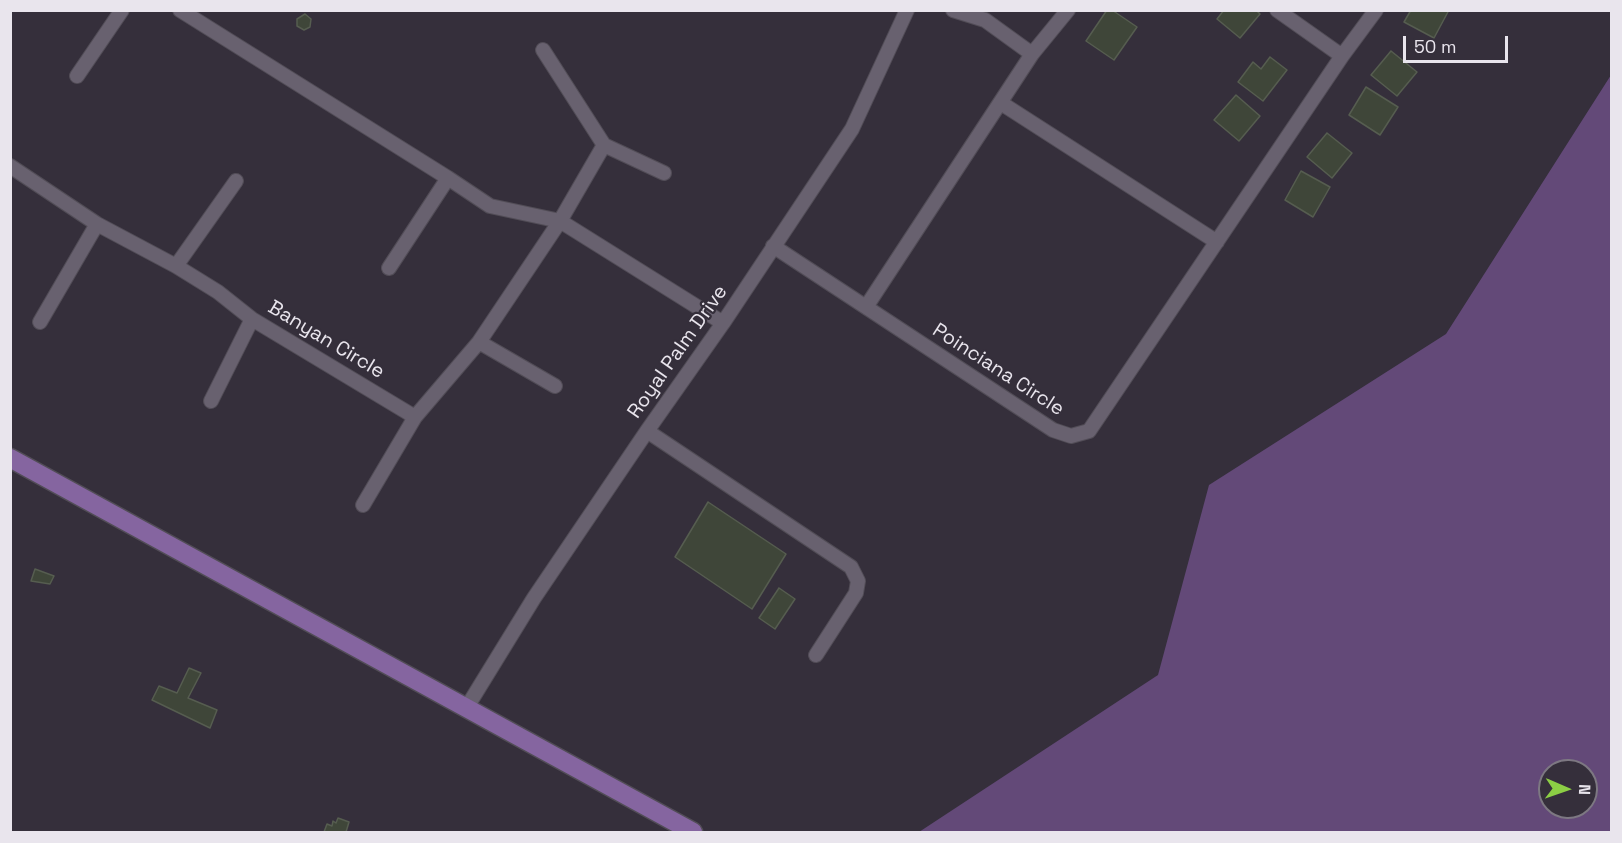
<!DOCTYPE html>
<html>
<head>
<meta charset="utf-8">
<style>
	body { margin:0 }
	#map { position:relative; width:1622px; height:843px; overflow:hidden; background:#352f3b; font-family:"Space Grotesk",sans-serif }
	canvas { display:block }
	.frame { position:absolute; inset:0; border:12px solid #e9e5ed; pointer-events:none }
	.north { position:absolute; left:1538px; top:759px; width:60px; height:60px; box-sizing:border-box; background:#352f3b; border:2px solid #7d7882; border-radius:50%; rotate:92deg; font-size:16px; font-weight:700; line-height:24px; text-align:center; color:#e9e5ed }
	.north::after { content:''; display:block; margin:auto; width:21px; height:27px; background:#8cce45; clip-path:polygon(50% 0,100% 100%,50% 72%,0 100%) }
	.scale { position:absolute; left:1403px; top:36px; width:105px; height:27px; box-sizing:border-box; border:3px solid #e9e5ed; border-top:0; padding-left:8px; font-size:18px; line-height:21px; white-space:nowrap; color:#e9e5ed; -webkit-text-stroke:4px #352f3b; paint-order:stroke }
</style>
</head>
<body>
<div id="map">
<canvas width="1622" height="843"></canvas>
<div class="frame"></div>
<div class="north">N</div>
<div class="scale">50 m</div>
</div>
<script>
const ctx = document.querySelector('canvas').getContext('2d');
ctx.lineJoin = 'round';
function fill(path, color) { ctx.fillStyle = color; ctx.fill(path, 'evenodd'); }
const shape = rows => new Path2D(rows.map(r => 'M' + r).join(''));
function strokePath(path, color, width, dash) { ctx.strokeStyle = color; ctx.lineWidth = width; ctx.lineCap = dash ? 'butt' : 'round'; ctx.setLineDash(dash || []); ctx.stroke(path); }
function label(font, color, halo, rows, align = 'center') {
  ctx.font = font + ' "Space Grotesk",sans-serif'; ctx.lineWidth = 4.5; ctx.setLineDash([]); ctx.textBaseline = 'middle'; ctx.strokeStyle = halo; ctx.fillStyle = color; for (const [text, x, y, turn = 0] of rows) {
    ctx.save(); ctx.translate(x, y); ctx.rotate((+turn || 0) * Math.PI / 180); ctx.textAlign = isNaN(turn) ? turn : align; if (halo) ctx.strokeText(text, 0, 0); ctx.fillText(text, 0, 0); ctx.restore();
  }
}
const green = shape([
	[1611,75,1611,832,919,832,1158,675,1209,485,1446,334],
	[1550,771,1586,771,1586,807,1550,807]
]);
const building = shape([
	[1107,10,1112,10,1137,27,1114,60,1086,41,1107,10],
	[1224,10,1256,10,1260,14,1240,38,1217,19,1224,10],
	[1411,10,1449,10,1434,38,1404,22,1411,10],
	[305,14,311,19,310,27,304,30,297,26,297,19,305,14],
	[1391,51,1417,72,1397,96,1371,75,1391,51],
	[1270,57,1287,70,1263,101,1238,82,1253,62,1261,69,1270,57],
	[1366,87,1398,107,1380,135,1349,115,1366,87],
	[1236,95,1260,116,1239,141,1214,120,1236,95],
	[1327,133,1352,153,1332,178,1307,157,1327,133],
	[1301,171,1330,187,1313,217,1285,200,1301,171],
	[708,502,786,554,752,609,675,557,708,502],
	[35,569,54,576,50,584,31,581,35,569],
	[779,588,795,599,775,629,759,618,779,588],
	[189,668,201,673,188,698,217,710,210,728,152,700,159,686,177,693,189,668],
	[338,818,349,822,346,832,324,832,327,824,332,826,333,821,336,823,338,818]
]);
const minor = shape([
	[180,10,448,178,490,206,560,221,723,323],
	[953,10,985,20,1032,54],
	[543,50,604,145],
	[1342,56,1376,10],
	[77,76,122,10],
	[1001,103,1217,242],
	[10,166,97,224,176,266,218,292,252,319,415,417,479,342,560,221,604,145,664,173],
	[773,246,1053,430,1071,436,1089,431,1342,56,1277,10],
	[176,266,236,181],
	[389,268,448,178],
	[866,307,1032,54,1068,10],
	[40,322,97,224],
	[479,342,555,386],
	[211,401,252,319],
	[647,431,851,567,858,581,856,593,816,655],
	[363,505,415,417],
	[467,707,534,598,647,431,723,323,852,129,907,10]
]);
const major = shape([
	[10,458,693,832]
]);
const streetNames = [
	["Banyan Circle",326,340,31],
	["Royal Palm Drive",678,352,-55],
	["Poinciana Circle",998,370,33]
];
fill(green, '#634978');
fill(building, '#3f4639');
strokePath(building, '#565d50', 1.5);
strokePath(minor, '#524d57', 16);
strokePath(major, '#524d57', 21);
strokePath(minor, '#68616f', 14);
strokePath(major, '#8565a0', 18);
label('20px', '#e9e5ed', '#352f3b', streetNames);
</script>
</body>
</html>
